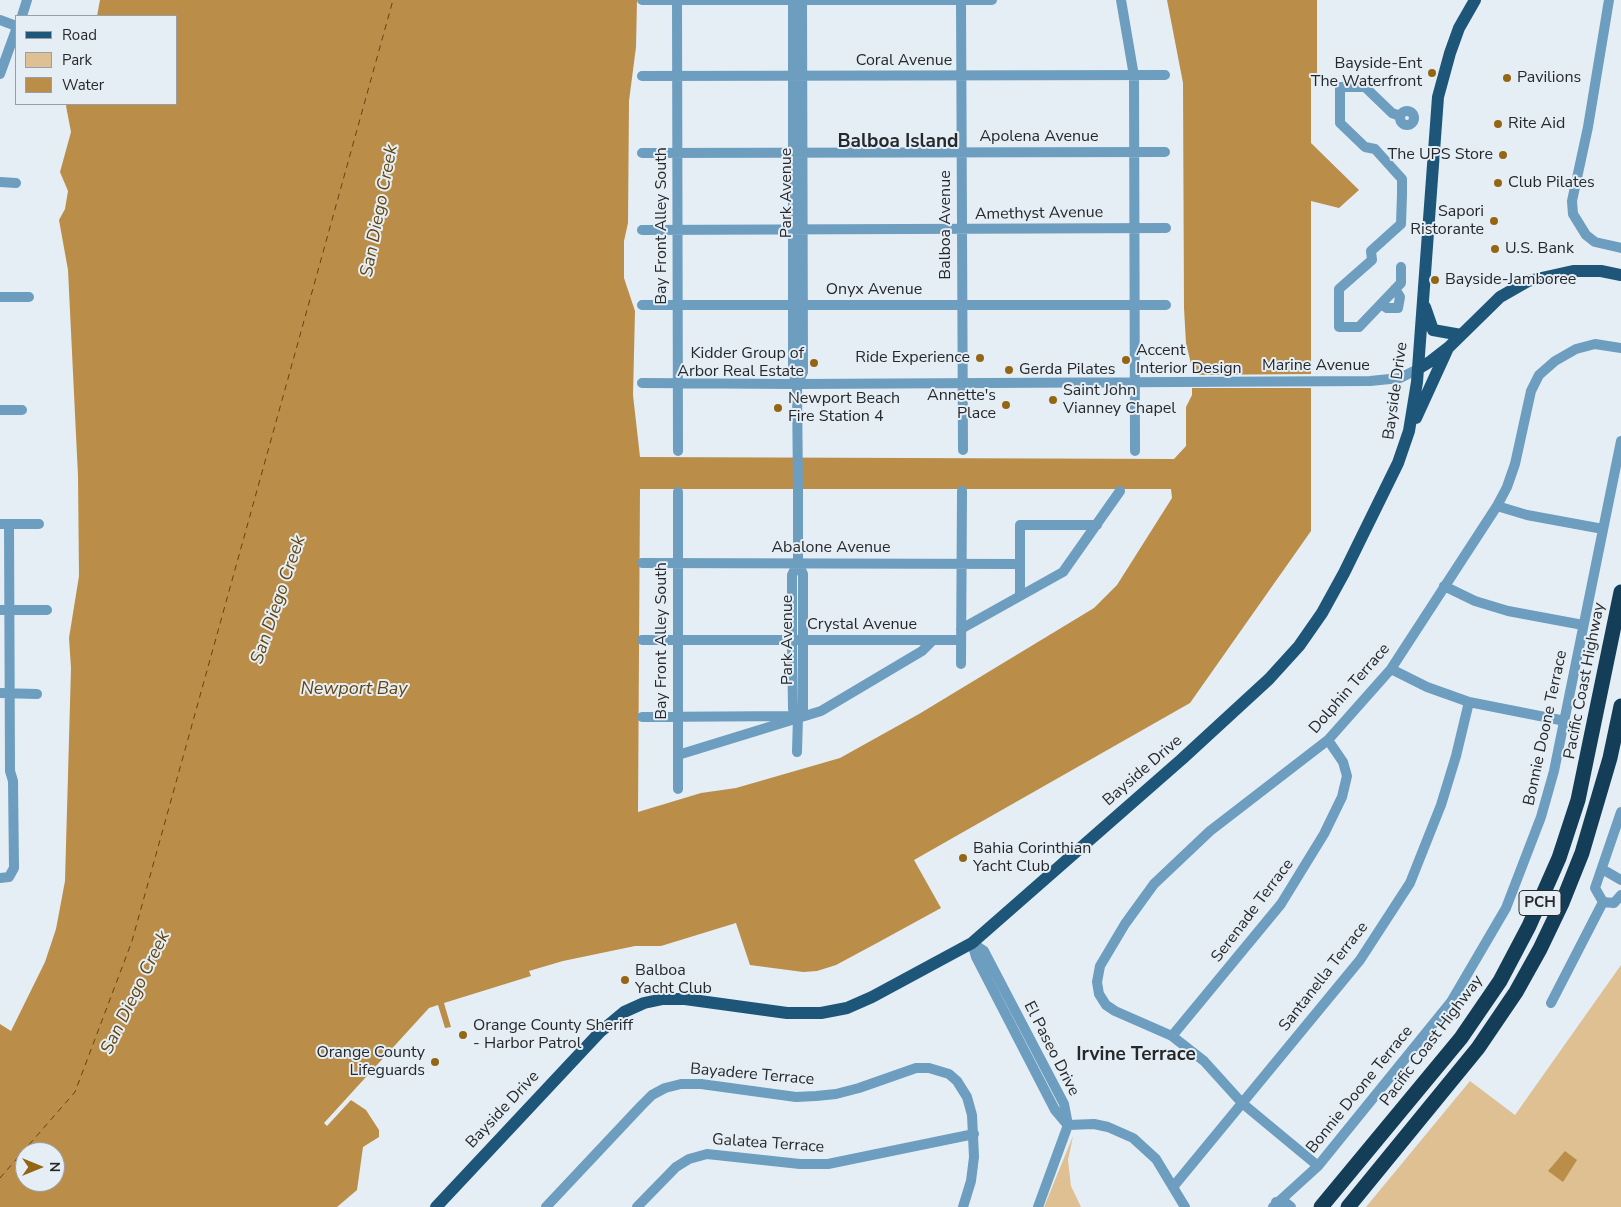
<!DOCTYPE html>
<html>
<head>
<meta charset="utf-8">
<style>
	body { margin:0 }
	#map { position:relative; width:1621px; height:1207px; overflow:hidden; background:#e5eef5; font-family:"Nunito Sans",sans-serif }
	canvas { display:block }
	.legend { position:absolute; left:15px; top:15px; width:162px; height:90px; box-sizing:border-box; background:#e5eef5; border:1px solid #999fa5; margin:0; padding:6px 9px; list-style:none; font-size:15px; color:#26292c }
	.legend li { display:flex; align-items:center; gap:10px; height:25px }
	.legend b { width:25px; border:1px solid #999fa5 }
	.north { position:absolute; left:15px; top:1142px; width:50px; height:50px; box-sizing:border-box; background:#e5eef5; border:1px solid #999fa5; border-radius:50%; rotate:90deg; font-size:14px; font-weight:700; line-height:20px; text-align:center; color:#26292c }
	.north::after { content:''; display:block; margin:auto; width:18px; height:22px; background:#946613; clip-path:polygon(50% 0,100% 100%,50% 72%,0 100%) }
</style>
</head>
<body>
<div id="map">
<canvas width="1621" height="1207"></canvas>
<ul class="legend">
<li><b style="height:6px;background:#1e567a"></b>Road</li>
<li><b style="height:14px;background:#dfc093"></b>Park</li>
<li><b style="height:14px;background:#ba8d49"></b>Water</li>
</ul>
<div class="north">N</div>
</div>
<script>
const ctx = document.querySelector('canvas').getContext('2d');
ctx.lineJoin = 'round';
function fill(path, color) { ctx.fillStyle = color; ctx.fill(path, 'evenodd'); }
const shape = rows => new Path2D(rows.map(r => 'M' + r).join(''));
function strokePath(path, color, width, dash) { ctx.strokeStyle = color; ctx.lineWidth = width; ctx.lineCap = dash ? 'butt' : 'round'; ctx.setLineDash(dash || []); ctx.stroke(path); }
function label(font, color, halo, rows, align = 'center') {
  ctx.font = font + ' "Nunito Sans",sans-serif'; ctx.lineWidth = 4; ctx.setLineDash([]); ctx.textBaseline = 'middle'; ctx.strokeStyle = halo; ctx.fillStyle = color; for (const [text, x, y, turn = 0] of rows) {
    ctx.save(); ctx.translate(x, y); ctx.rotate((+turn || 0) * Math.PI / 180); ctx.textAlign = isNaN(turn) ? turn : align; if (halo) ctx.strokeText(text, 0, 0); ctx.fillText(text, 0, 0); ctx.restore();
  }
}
const green = shape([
	[1621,965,1621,1207,1366,1207,1470,1081,1515,1115],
	[1073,1136,1068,1160,1071,1186,1081,1207,1044,1207]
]);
const water = shape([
	[100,0,637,0,636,47,629,101,628,223,624,241,624,278,635,311,633,395,640,457,1174,459,1186,446,1186,407,1192,395,1192,368,1186,343,1184,308,1183,83,1167,0,1317,0,1317,75,1311,75,1311,143,1359,190,1339,208,1311,201,1311,531,1190,703,914,860,941,908,877,943,836,965,817,971,803,972,750,965,736,923,661,946,635,946,563,961,529,971,531,976,444,1003,451,1027,445,1028,438,1005,429,1008,324,1123,327,1126,351,1100,366,1110,379,1130,379,1137,363,1147,357,1190,337,1207,0,1207,0,1024,11,1031,45,962,56,929,65,881,71,668,69,638,79,576,78,476,68,270,59,220,65,209,68,191,60,172,71,132,66,106,67,104,176,104,176,16,97,16],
	[640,489,1171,489,1172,498,1117,585,1094,608,919,714,840,758,736,788,701,793,638,812],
	[25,1152,55,1152,55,1182,25,1182],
	[1565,1151,1577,1160,1563,1182,1548,1171]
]);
const pier = shape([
	[1312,374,1312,388,1190,388,1190,375]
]);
const ferry = shape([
	[0,1178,75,1092,132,941,393,0]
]);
const minor = shape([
	[642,0,992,0],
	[677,0,678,451],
	[793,0,793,373,797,384,798,491,798,563,792,575,792,641,793,709,798,716,797,752],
	[961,0,963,450],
	[1121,0,1134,76,1135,451],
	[1609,0,1588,127,1572,201,1573,214,1586,235,1595,242,1621,248],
	[22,16,27,0],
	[0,20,16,26],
	[0,74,16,30],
	[642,76,1165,75],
	'1400 118a7 7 0 1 1 14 0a7 7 0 1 1-14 0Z',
	[1400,116,1392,113,1365,87,1340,87,1340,123,1365,147,1375,149,1402,179,1402,194,1401,224,1371,251,1372,260,1339,289,1339,327,1359,327,1401,283,1401,267],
	[642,153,1165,152],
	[0,182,16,183],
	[642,230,1166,228],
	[0,297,29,297],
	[1381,304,1387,308,1398,308,1400,297,1395,289],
	[642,305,1166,305],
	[642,383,797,384,1370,381,1400,378,1418,369],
	[797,384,803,372,802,0],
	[0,410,22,410],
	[678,492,678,789],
	[1497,506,1527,515,1603,529],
	[0,524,39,524],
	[642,563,1020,564],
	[1444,586,1475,601,1508,611,1583,625],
	[1020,595,1020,525,1097,525],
	[0,610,47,610],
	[961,629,1063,572,1120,491],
	[642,640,961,640],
	[961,664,962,491],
	[1391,669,1427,687,1469,702,1565,721],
	[0,693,37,694],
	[798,716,803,709,803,574,798,563],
	[642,717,796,716],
	[678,755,821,711,922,651,933,640],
	[1602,869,1621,880],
	[0,878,9,877,14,868,13,781,10,771,9,524],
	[1603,902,1595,888,1621,812],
	[972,943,984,951,1064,1104,1068,1125,1038,1207],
	[972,943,976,957,1055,1110,1066,1123],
	[1551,1003,1603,902,1614,903,1621,895],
	[1172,1036,1281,904,1324,834,1342,797,1347,776,1343,762,1328,740],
	[1068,1125,1094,1124,1108,1127,1133,1138,1156,1159,1185,1207],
	[1318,1166,1242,1103,1204,1061,1172,1036,1115,1011,1106,1005,1099,994,1097,982,1100,966,1125,924,1154,884,1210,831,1328,740,1391,669,1497,506,1507,487,1515,464,1531,391,1539,375,1555,361,1576,349,1595,344,1621,348],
	[1173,1187,1360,960,1410,883,1441,805,1456,756,1469,702],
	[1276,1202,1286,1203,1291,1207],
	[546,1207,641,1106,652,1095,665,1088,681,1084,701,1084,796,1097,816,1096,836,1094,859,1088,916,1068,929,1068,949,1074,957,1081,967,1097,972,1115,974,1157,971,1181,963,1207],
	[637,1207,676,1167,689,1159,707,1154,800,1164,828,1164,974,1134],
	[1273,1207,1318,1166,1451,1002,1506,908,1541,817,1554,771,1621,441]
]);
const major = shape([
	[1425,307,1433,330,1461,335],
	[1418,369,1431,361,1449,347,1500,297,1528,281,1573,271,1601,271,1621,275],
	[1416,418,1448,348],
	[436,1207,600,1032,624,1012,644,1003,663,999,685,999,787,1013,821,1013,847,1008,872,997,972,943,1182,759,1269,679,1299,646,1322,613,1344,573,1398,463,1409,431,1417,382,1438,97,1450,53,1459,28,1475,0]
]);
const highway = shape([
	[1321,1207,1461,1038,1500,981,1529,926,1559,858,1578,800,1621,592],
	[1348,1207,1478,1048,1516,992,1540,949,1562,903,1582,853,1610,758,1621,706]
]);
const markers = [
	[1432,73,5,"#946613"],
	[1507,78,5,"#946613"],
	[1498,124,5,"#946613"],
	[1503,155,5,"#946613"],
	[1498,183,5,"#946613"],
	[1494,221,5,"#946613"],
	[1495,249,5,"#946613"],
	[1435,280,5,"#946613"],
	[980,358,5,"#946613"],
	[1126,360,5,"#946613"],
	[814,363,5,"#946613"],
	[1009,370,5,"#946613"],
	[1053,400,5,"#946613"],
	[1006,405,5,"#946613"],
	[778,408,5,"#946613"],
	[963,858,5,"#946613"],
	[625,980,5,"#946613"],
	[463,1035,5,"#946613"],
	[435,1062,5,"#946613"]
];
const shields = [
	[1540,903,42]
];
const shieldNames = [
	["PCH",1540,903]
];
const streetNames = [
	["Coral Avenue",904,61],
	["Apolena Avenue",1039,137],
	["Park Avenue",787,193,-90],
	["Amethyst Avenue",1039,214,-1],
	["Balboa Avenue",946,225,-90],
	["Bay Front Alley South",662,226,-90],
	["Onyx Avenue",874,290],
	["Marine Avenue",1316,366],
	["Bayside Drive",1396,391,-82],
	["Abalone Avenue",831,548],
	["Crystal Avenue",862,625],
	["Park Avenue",788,640,-90],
	["Bay Front Alley South",662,641,-90],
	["Pacific Coast Highway",1585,681,-79],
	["Dolphin Terrace",1350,689,-49],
	["Bonnie Doone Terrace",1546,728,-78],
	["Bayside Drive",1143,771,-41],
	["Serenade Terrace",1253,911,-53],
	["Santanella Terrace",1324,977,-52],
	["Pacific Coast Highway",1432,1041,-53],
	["El Paseo Drive",1051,1049,63],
	["Bayadere Terrace",752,1075,5],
	["Bonnie Doone Terrace",1360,1090,-51],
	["Bayside Drive",503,1110,-47],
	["Galatea Terrace",768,1144,4]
];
const poiNames = [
	["Bayside-Ent",1422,64,"right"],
	["The Waterfront",1422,82,"right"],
	["Pavilions",1517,78],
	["Rite Aid",1508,124],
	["The UPS Store",1493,155,"right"],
	["Club Pilates",1508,183],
	["Sapori",1484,212,"right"],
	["Ristorante",1484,230,"right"],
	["U.S. Bank",1505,249],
	["Bayside-Jamboree",1445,280],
	["Accent",1136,351],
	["Interior Design",1136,369],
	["Kidder Group of",804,354,"right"],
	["Arbor Real Estate",804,372,"right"],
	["Ride Experience",970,358,"right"],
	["Gerda Pilates",1019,370],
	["Saint John",1063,391],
	["Vianney Chapel",1063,409],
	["Annette's",996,396,"right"],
	["Place",996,414,"right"],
	["Newport Beach",788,399],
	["Fire Station 4",788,417],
	["Bahia Corinthian",973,849],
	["Yacht Club",973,867],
	["Balboa",635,971],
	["Yacht Club",635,989],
	["Orange County Sheriff",473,1026],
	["- Harbor Patrol",473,1044],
	["Orange County",425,1053,"right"],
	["Lifeguards",425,1071,"right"]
];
const waterNames = [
	["San Diego Creek",380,211,-79],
	["San Diego Creek",279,600,-71],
	["Newport Bay",354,690],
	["San Diego Creek",136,993,-64]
];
const quarterNames = [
	["Balboa Island",898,142],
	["Irvine Terrace",1136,1055]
];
fill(green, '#dfc093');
fill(water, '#ba8d49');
fill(pier, '#e5eef5');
strokePath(ferry, '#644510', 1, [6, 5]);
strokePath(minor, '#6d9dbf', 10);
strokePath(major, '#1e567a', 12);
strokePath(highway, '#143d57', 15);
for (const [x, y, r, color] of markers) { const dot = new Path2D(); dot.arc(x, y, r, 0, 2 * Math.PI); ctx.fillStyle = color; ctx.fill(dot); strokePath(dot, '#e5eef5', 2); }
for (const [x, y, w] of shields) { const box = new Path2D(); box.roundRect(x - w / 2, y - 12.5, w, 25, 4); ctx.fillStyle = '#e5eef5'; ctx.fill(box); strokePath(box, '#26292c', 1); }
label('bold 15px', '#26292c', null, shieldNames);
label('16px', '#26292c', '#e5eef5', streetNames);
label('16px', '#26292c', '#e5eef5', poiNames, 'left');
label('italic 18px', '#644510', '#e5eef5', waterNames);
label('bold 19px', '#26292c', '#e5eef5', quarterNames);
</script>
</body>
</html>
